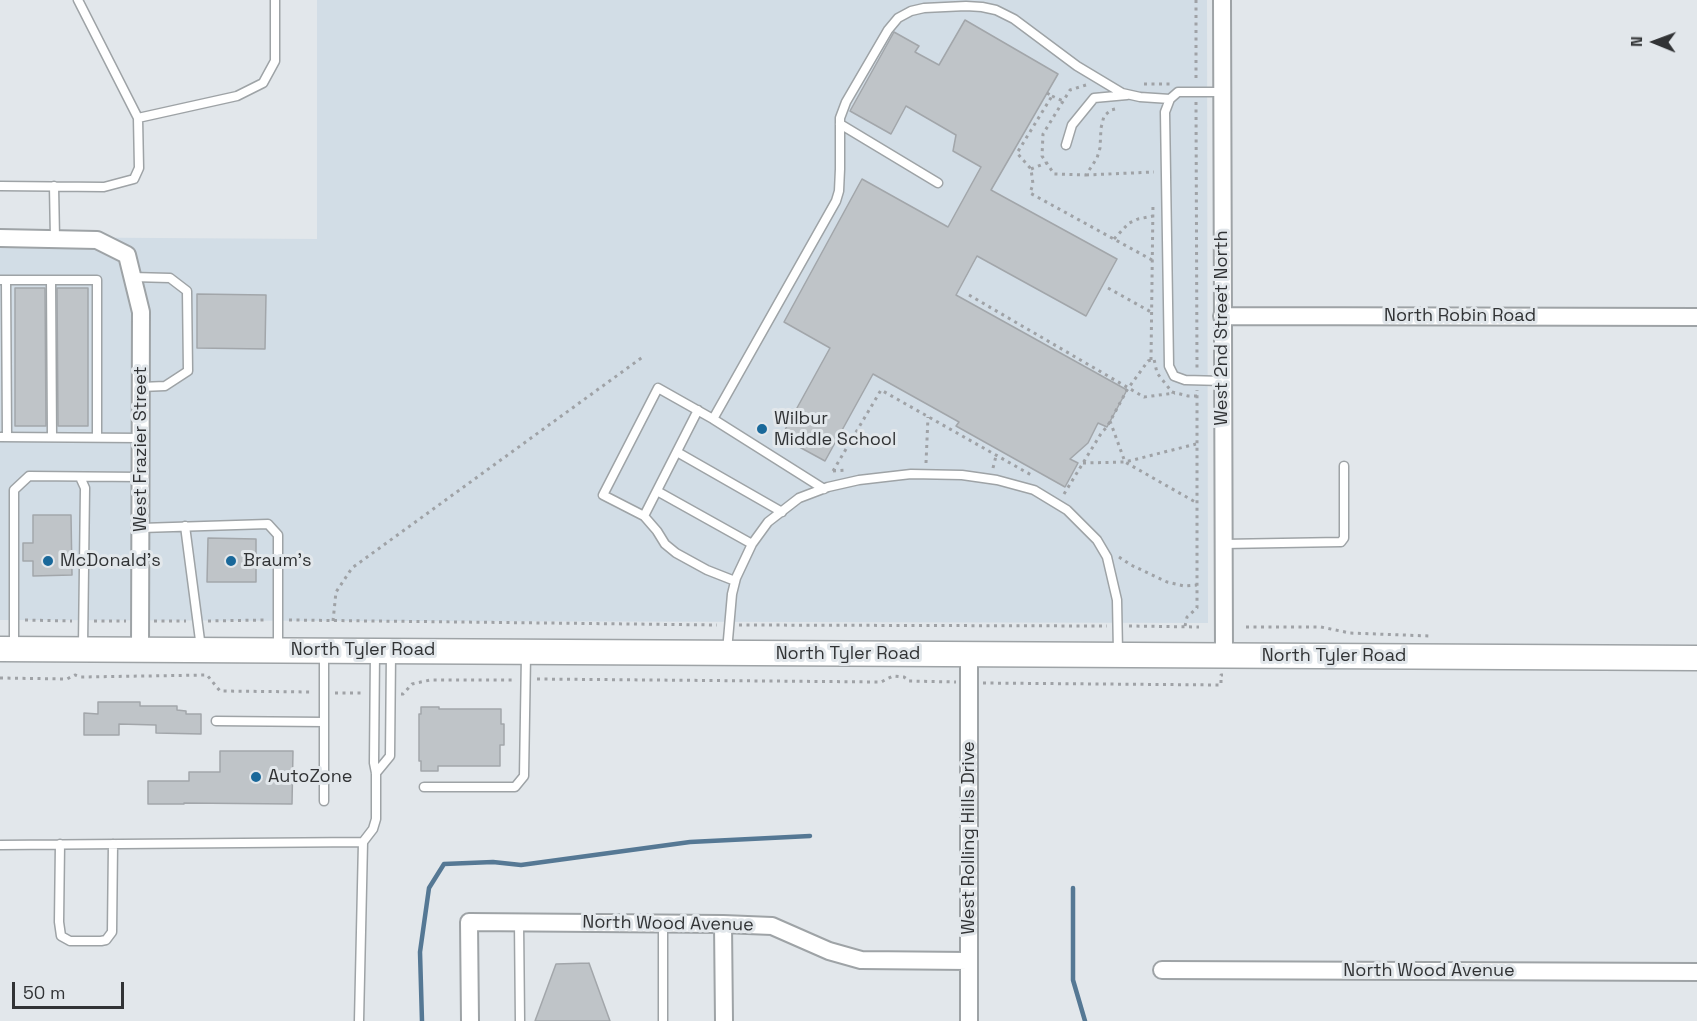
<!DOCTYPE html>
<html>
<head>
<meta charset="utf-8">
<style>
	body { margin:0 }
	#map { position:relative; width:1697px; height:1021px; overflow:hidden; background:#e2e7eb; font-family:"Space Grotesk",sans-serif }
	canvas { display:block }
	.north { position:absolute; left:1625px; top:12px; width:60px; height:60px; -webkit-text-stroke:4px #e2e7eb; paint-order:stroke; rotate:271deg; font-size:16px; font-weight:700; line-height:24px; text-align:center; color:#313335 }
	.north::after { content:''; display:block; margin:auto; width:21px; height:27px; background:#313335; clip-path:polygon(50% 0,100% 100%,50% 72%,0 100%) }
	.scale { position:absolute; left:12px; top:982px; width:112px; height:27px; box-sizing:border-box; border:3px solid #313335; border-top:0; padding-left:8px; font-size:18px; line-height:21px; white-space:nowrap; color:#313335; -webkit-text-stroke:4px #e2e7eb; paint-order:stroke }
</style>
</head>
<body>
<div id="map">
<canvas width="1697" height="1021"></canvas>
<div class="north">N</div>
<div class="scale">50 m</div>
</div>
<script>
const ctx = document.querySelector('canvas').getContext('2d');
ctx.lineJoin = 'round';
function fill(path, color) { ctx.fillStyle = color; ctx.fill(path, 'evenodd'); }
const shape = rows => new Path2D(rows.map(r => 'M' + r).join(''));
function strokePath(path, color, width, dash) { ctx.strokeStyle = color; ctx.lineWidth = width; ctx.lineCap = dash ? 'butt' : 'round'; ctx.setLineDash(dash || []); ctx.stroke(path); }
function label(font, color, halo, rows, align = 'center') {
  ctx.font = font + ' "Space Grotesk",sans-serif'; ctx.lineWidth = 6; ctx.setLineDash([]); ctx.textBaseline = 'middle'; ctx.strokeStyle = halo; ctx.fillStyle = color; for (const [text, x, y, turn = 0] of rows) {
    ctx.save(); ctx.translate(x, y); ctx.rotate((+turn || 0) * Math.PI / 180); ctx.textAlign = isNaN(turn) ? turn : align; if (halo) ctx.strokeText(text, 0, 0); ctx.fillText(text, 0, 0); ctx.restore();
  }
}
const built = shape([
	[317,0,1207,0,1208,623,0,620,0,237,317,239]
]);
const stream = shape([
	[1073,888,1073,980,1085,1021],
	[422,1021,420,952,429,888,444,864,493,862,521,865,690,842,810,836]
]);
const building = shape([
	[965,20,1058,74,991,190,1117,259,1086,316,977,256,956,295,1127,390,1107,427,1098,423,1088,443,1070,459,1078,463,1065,487,956,426,959,422,873,374,825,461,781,437,830,348,784,322,862,179,948,227,981,167,953,151,956,135,906,106,891,134,850,111,894,32,919,46,915,52,939,65,965,20],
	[15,288,45,288,46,426,15,426,15,288],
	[57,288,88,288,88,426,58,426,57,288],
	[197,294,266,295,265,349,197,348,197,294],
	[33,515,71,515,72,575,33,576,33,561,23,561,23,543,33,543,33,515],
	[208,538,256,539,256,582,207,582,208,538],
	[98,702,140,702,140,706,177,706,177,710,186,711,186,714,201,714,201,734,156,733,156,725,119,724,119,735,84,735,84,713,98,714,98,702],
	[421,707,439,707,439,709,501,709,501,724,504,724,504,745,500,745,500,766,438,766,438,771,421,771,421,761,419,761,419,714,421,714,421,707],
	[220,751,293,751,292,804,184,803,184,804,148,804,148,781,189,781,189,772,220,772,220,751],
	[589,963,610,1021,535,1021,556,964,589,963]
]);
const path = shape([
	[1196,0,1196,81],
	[1144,84,1170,84],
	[1086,85,1070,90,1043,134,1042,156,1054,174,1086,175,1097,158,1100,148,1101,128,1104,116,1111,110,1115,109],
	[1047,93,1052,96,1017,153,1031,169,1033,184,1030,193,1152,260],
	[1052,96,1063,101],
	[1196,102,1197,369],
	[1031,169,1046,163],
	[1086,175,1154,172],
	[1114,239,1129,223,1138,219,1153,216],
	[1108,288,1151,312],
	[969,295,1144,397,1175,393],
	[1151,360,1153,203],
	[1110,421,1125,462,1197,503],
	[926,463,928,417],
	[1083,463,1125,462,1196,444],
	[993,468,996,456],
	[833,471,881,390,1033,476],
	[833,471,846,470],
	[1064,494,1102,432,1107,427,1127,390,1148,361,1154,359,1157,373,1172,392,1188,396,1197,396],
	[1119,557,1131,565,1167,582,1184,586,1197,585],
	[25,620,72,621],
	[289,620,717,625],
	[94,621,126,621],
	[154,621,186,621],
	[208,621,267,620],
	[333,621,336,592,352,568,644,356],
	[739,625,1107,626],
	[1129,626,1199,627],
	[1185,626,1187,617,1197,608,1197,390],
	[1246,627,1321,627,1350,633,1429,636],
	[0,678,67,679,75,675,81,677,207,675,220,691,313,692],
	[537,679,881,682,893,676,904,677,909,681,956,682],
	[983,683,1221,685,1221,675,1223,675],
	[335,693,364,693],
	[401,694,403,694,412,684,430,680,515,680]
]);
const service = shape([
	[1222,92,1178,92,1170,99,1165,112,1169,366,1174,376,1185,380,1223,381],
	[138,118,237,96,263,83,275,61,275,0],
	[840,124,938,183],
	[1066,145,1072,125,1094,98,1127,95],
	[0,186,104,187,134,179,139,168,138,118,78,0],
	[54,186,55,239],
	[132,277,170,278,187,291,188,371,165,386,141,387],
	[0,280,97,280,97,437],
	[6,280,7,437],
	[51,280,52,437],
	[713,419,658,388,603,495,644,516,657,531,665,544,676,553,707,570,735,581],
	[0,437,141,438],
	[677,452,782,512],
	[80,477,85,488,83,646],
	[824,489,713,419,836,201,839,191,840,169,840,118,846,102,888,30,898,18,911,11,924,8,966,6,982,7,996,10,1014,19,1077,66,1122,93,1140,97,1170,99],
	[657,491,752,544],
	[644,516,698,410],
	[185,526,201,648],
	[141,528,268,524,278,535,278,647],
	[1223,544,1341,542,1344,538,1344,466],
	[14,646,14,490,29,476,141,477],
	[727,651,732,594,736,578,752,544,768,522,799,498,828,487,859,480,911,474,962,475,997,480,1034,490,1067,510,1097,540,1107,557,1117,600,1118,652],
	[216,721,324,722,324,653],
	[376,773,390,756,391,653],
	[424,787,515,787,524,776,526,655],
	[324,801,324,722],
	[363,842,373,829,376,819,376,773,374,763,375,651],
	[60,844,59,922,61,936,70,941,101,941,106,940,112,932,113,844],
	[0,845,363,842,359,1021],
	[519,922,520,1021],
	[663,923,663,1021]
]);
const minor = shape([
	[1222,0,1224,655],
	[0,238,97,240,127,255,141,312,140,649],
	[1222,316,1697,317],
	[969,655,969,1021],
	[723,924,724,1021],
	[1162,970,1697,972],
	[470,1021,469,922,723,924,772,926,829,951,861,960,969,961]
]);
const secondary = shape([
	[0,649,1697,658]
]);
const markers = [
	[762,429,6,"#19689a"],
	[48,561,6,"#19689a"],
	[231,561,6,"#19689a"],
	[256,777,6,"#19689a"]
];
const streetNames = [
	["North Robin Road",1460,316],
	["West 2nd Street North",1222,328,-90],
	["West Frazier Street",141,449,-90],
	["North Tyler Road",363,650],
	["North Tyler Road",848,654],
	["North Tyler Road",1334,656],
	["West Rolling Hills Drive",969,838,-90],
	["North Wood Avenue",668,924,1],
	["North Wood Avenue",1429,971]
];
const poiNames = [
	["Wilbur",774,419],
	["Middle School",774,440],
	["McDonald's",60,561],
	["Braum's",243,561],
	["AutoZone",268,777]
];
fill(built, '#d2dde6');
strokePath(stream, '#557894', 4.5);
fill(building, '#bfc4c8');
strokePath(building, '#a2a6aa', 1.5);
strokePath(service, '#9ea3a6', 11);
strokePath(minor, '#9ea3a6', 20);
strokePath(secondary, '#9ea3a6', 27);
strokePath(path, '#9fa2a6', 3, [3, 4.5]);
strokePath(service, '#fff', 8);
strokePath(minor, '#fff', 16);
strokePath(secondary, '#fff', 24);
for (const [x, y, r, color] of markers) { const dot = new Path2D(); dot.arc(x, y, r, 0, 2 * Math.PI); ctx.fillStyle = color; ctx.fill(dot); strokePath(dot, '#e2e7eb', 2); }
label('18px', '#313335', '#e2e7eb', streetNames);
label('18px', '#313335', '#e2e7eb', poiNames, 'left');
</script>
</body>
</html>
